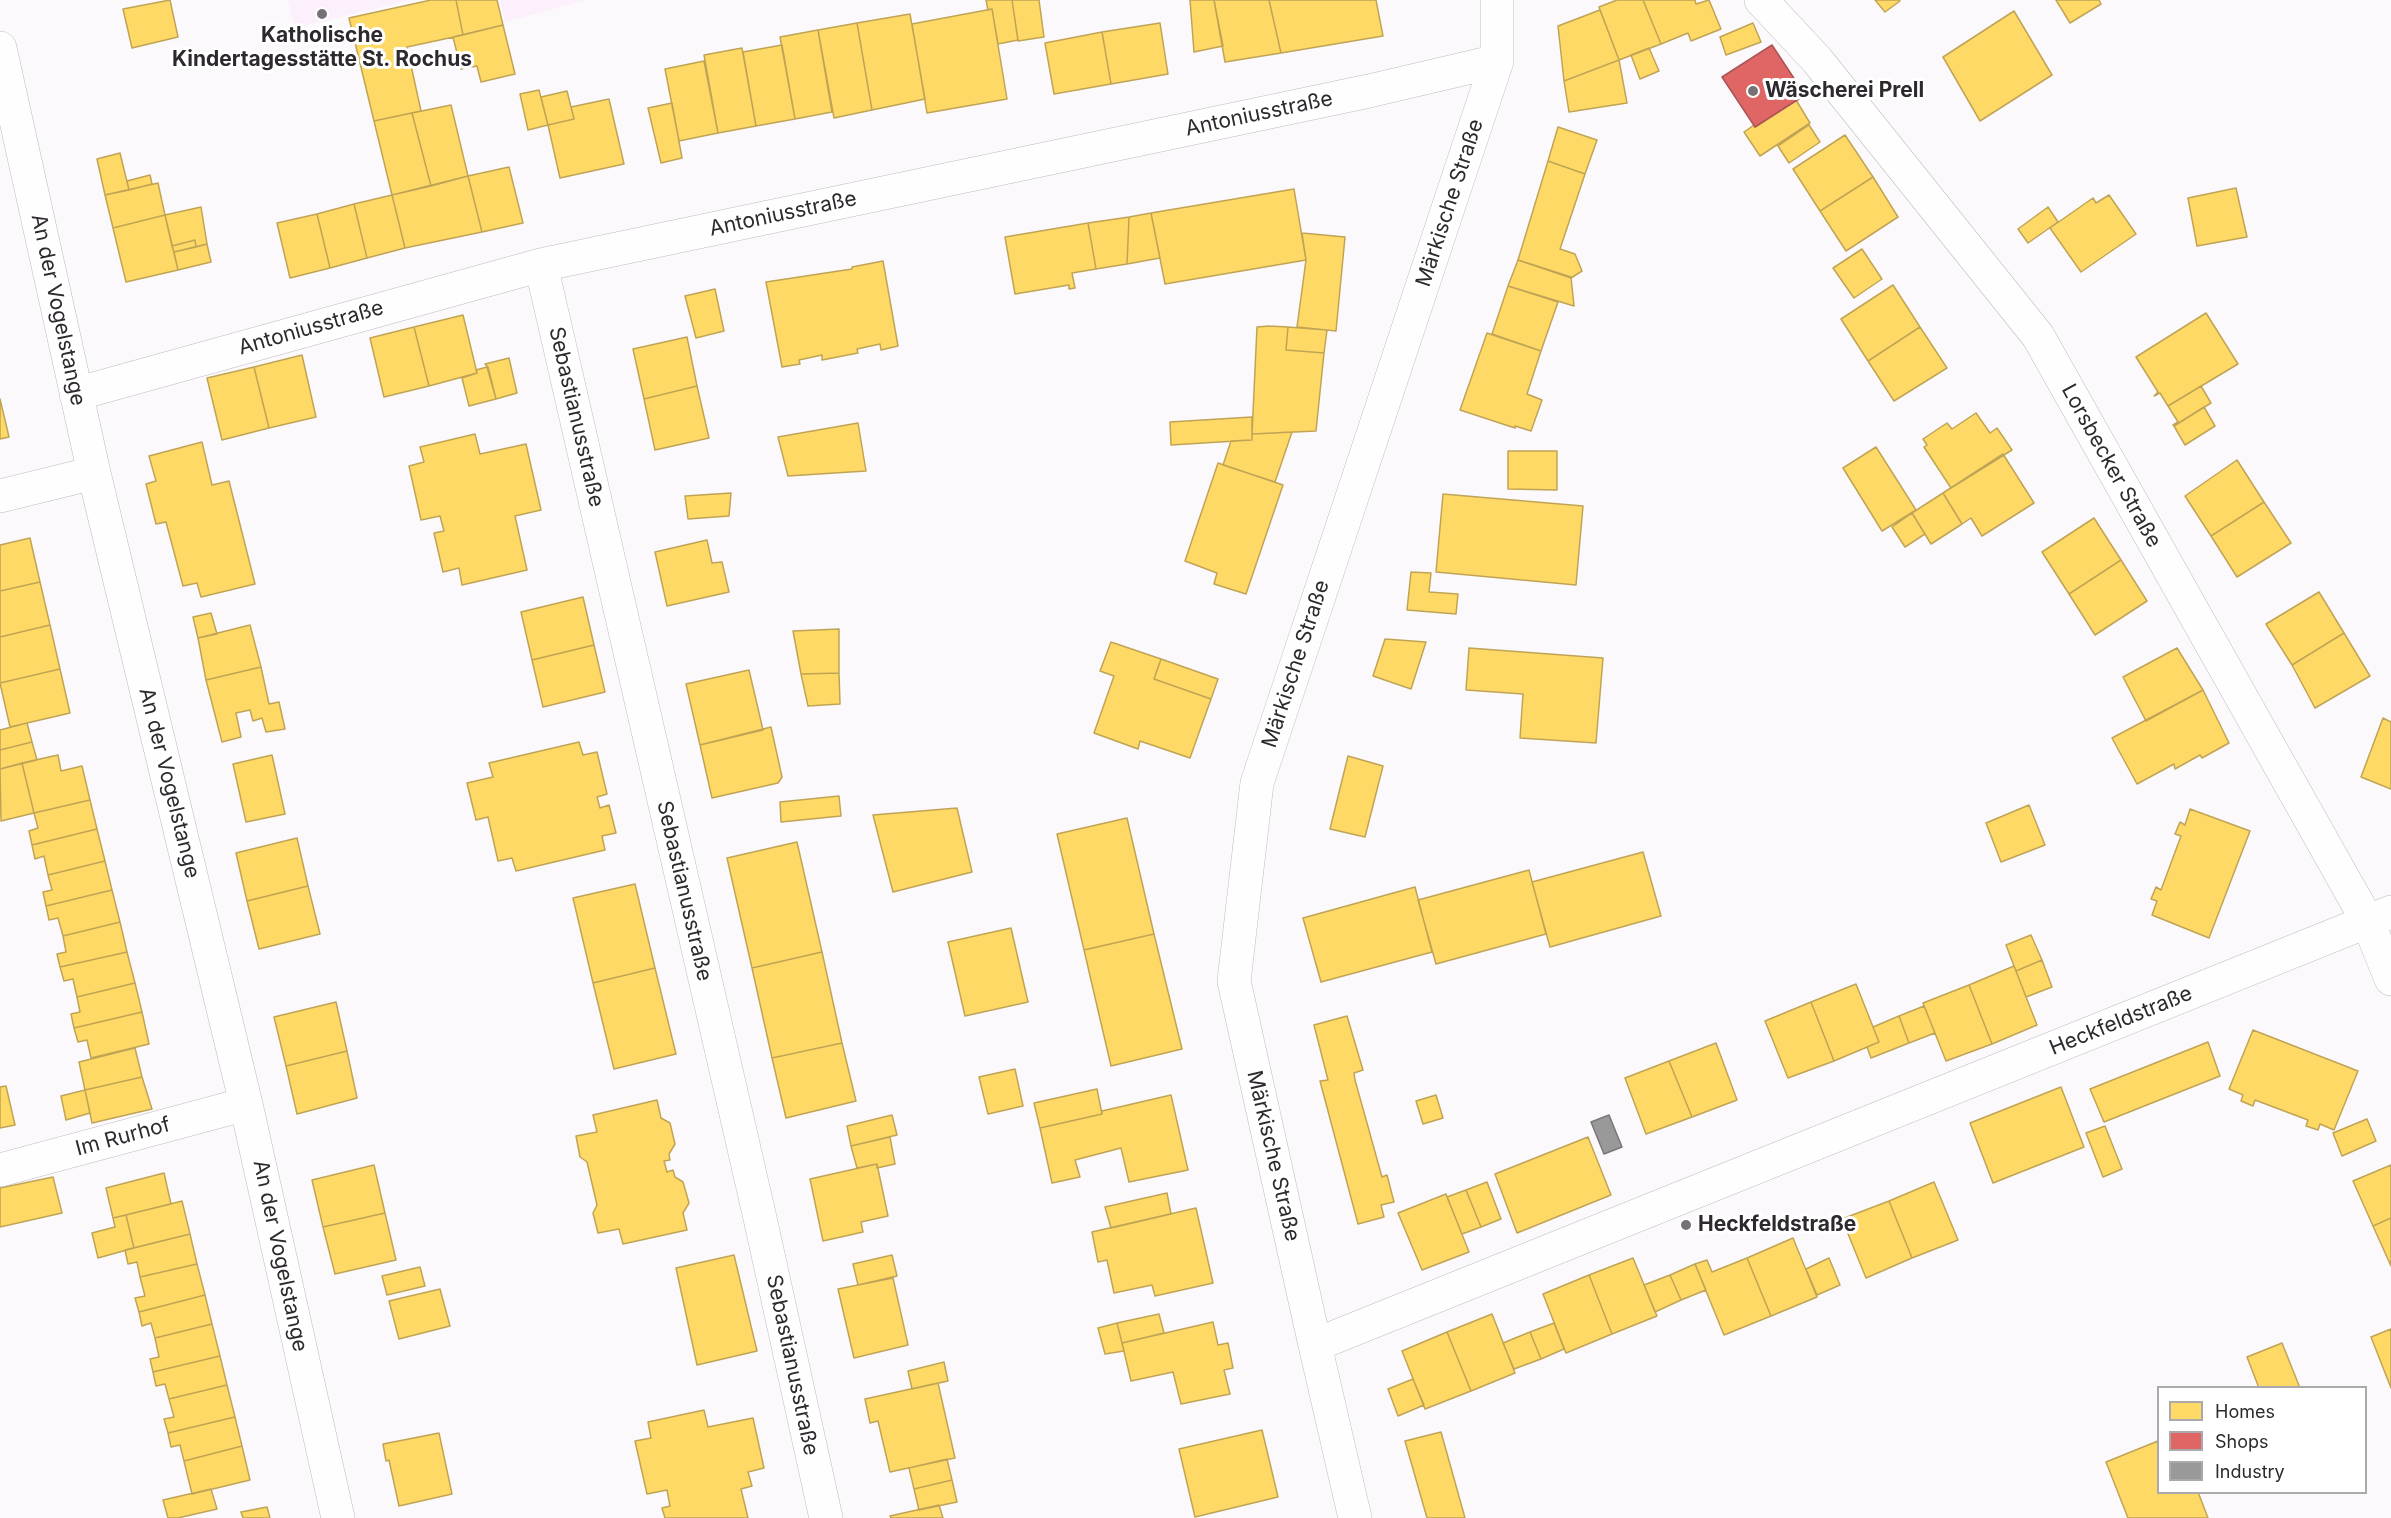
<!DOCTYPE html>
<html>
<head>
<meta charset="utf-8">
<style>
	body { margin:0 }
	#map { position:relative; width:2391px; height:1518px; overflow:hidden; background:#fcf9fd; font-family:Inter,sans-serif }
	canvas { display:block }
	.legend { position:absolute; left:2157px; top:1386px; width:210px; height:108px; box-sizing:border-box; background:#fff; border:2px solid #aba9ab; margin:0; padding:8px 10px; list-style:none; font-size:18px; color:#2d292e }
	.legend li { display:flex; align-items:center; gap:12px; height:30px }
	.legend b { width:30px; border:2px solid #aba9ab }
</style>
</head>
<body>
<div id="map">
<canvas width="2391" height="1518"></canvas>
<ul class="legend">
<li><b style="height:16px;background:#ffd966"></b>Homes</li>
<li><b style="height:16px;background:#e06666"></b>Shops</li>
<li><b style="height:16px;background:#999"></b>Industry</li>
</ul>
</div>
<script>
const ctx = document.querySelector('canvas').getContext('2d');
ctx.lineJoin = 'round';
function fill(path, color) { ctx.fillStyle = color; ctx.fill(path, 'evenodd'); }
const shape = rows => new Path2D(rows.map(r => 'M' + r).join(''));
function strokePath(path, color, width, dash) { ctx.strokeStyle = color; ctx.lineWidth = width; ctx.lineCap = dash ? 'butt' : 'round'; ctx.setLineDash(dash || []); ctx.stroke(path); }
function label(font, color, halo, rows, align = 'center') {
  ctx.font = font + ' Inter,sans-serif'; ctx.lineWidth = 6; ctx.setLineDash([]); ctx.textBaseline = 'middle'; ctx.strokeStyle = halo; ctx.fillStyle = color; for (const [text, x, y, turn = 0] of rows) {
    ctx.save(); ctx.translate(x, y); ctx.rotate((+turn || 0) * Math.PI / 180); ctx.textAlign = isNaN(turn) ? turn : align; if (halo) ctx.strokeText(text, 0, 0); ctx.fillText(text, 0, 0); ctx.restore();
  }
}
const built = shape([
	[288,0,410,0,295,28],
	[500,0,587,0,505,22]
]);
const homes = shape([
	[170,0,178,37,132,48,123,9,170,0],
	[431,0,456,0,463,35,407,47,421,111,374,121,349,18,431,0],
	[456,0,497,0,503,25,463,35,456,0],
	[986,0,1012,0,1018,40,998,44,992,9,988,10,986,0],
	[1012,0,1039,0,1044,37,1018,41,1012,0],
	[1190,0,1214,0,1223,46,1194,52,1190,0],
	[1214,0,1269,0,1281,53,1225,62,1214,0],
	[1269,0,1376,0,1383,36,1281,53,1269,0],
	[1617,0,1643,0,1661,44,1619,60,1599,7,1617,0],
	[1643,0,1695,0,1696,4,1709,0,1721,29,1691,41,1688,33,1661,44,1643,0],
	[1875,0,1899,0,1900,1,1885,12,1875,0],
	[2056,0,2099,0,2101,4,2070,23,2056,0],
	[992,9,1007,99,927,113,912,24,992,9],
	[1600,10,1619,60,1564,81,1558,26,1600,10],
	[2014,11,2052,75,1980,121,1943,57,2014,11],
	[910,14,925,99,872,110,857,23,910,14],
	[857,23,872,110,834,118,818,30,857,23],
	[1160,23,1168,74,1111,84,1102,32,1160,23],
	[1753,23,1761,42,1726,55,1720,37,1753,23],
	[503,25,515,74,481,82,477,66,461,69,453,37,503,25],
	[818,30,832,112,795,119,780,37,818,30],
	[1102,32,1111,84,1054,94,1045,43,1102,32],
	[782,45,795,119,756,126,743,52,782,45],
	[742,48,756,126,718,133,704,55,742,48],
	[1649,48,1659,71,1640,79,1631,55,1649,48],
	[1619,60,1627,103,1569,112,1564,81,1619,60],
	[704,61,718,133,679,141,665,69,704,61],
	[539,90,548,125,528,130,520,94,539,90],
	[567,91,574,119,548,125,541,97,567,91],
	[609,99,624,164,560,178,548,125,574,119,571,107,609,99],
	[1796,100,1810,123,1760,156,1744,132,1754,125,1755,127,1796,100],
	[672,103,682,158,661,163,648,108,672,103],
	[451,105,468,176,431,186,412,113,451,105],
	[412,113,431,186,392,195,374,121,412,113],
	[1809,125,1820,142,1789,163,1778,146,1809,125],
	[1558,127,1597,140,1585,174,1548,161,1558,127],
	[1845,135,1873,177,1820,211,1793,169,1845,135],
	[120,153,129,190,105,195,97,159,120,153],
	[1548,161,1585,174,1560,249,1575,254,1582,271,1571,278,1518,260,1548,161],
	[509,167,523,223,482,232,468,176,509,167],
	[150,175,152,184,129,190,127,181,150,175],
	[468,176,482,232,405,248,392,195,468,176],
	[1873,177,1898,217,1846,251,1820,211,1873,177],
	[158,183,165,215,113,228,105,195,158,183],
	[2236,188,2247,237,2197,246,2188,198,2236,188],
	[1294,189,1306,260,1165,284,1151,213,1294,189],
	[392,195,405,248,367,258,354,204,392,195],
	[2109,195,2136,234,2081,272,2050,228,2093,198,2096,203,2109,195],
	[354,204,367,258,330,268,317,214,354,204],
	[201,207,207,244,196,247,195,240,172,246,165,215,201,207],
	[2048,207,2058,222,2028,243,2018,229,2048,207],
	[1151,213,1160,258,1127,264,1129,217,1151,213],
	[317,214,330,268,290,278,277,223,317,214],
	[165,215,178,270,126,282,113,228,165,215],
	[1129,217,1127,264,1096,269,1088,223,1129,217],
	[1088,223,1096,269,1072,273,1075,288,1069,289,1069,285,1015,294,1005,237,1088,223],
	[1302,233,1345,237,1336,331,1297,327,1306,260,1302,233],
	[195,240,196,247,174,252,172,246,195,240],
	[207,244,211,262,178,270,174,252,207,244],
	[1862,249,1882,279,1854,298,1833,268,1862,249],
	[1518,260,1571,277,1574,306,1508,286,1518,260],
	[883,261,898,346,881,350,880,344,857,349,858,353,822,360,822,355,799,360,800,364,782,367,766,282,852,269,852,267,883,261],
	[1893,285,1920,327,1868,361,1841,319,1893,285],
	[1508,286,1558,302,1541,351,1492,334,1508,286],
	[715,289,724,331,696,338,685,296,715,289],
	[2206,313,2238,364,2168,406,2160,393,2154,396,2158,392,2136,357,2206,313],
	[463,315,477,373,429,386,414,327,463,315],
	[1269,326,1288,327,1286,350,1324,353,1316,431,1252,434,1257,327,1269,326],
	[414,327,429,386,384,397,370,338,414,327],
	[1288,327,1327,330,1324,353,1286,350,1288,327],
	[1920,327,1947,368,1894,401,1868,361,1920,327],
	[1487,333,1541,351,1527,394,1542,400,1531,431,1515,426,1515,428,1460,410,1487,333],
	[687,337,697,386,644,399,633,349,687,337],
	[302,355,316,417,269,428,254,367,302,355],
	[509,358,517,393,496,399,488,367,485,364,509,358],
	[254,367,269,428,222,440,207,378,254,367],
	[487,367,496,399,469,406,462,378,477,373,476,370,487,367],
	[697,386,709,438,655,450,644,399,697,386],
	[2201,386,2211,403,2174,426,2173,425,2178,422,2168,406,2201,386],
	[0,399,9,437,0,439,0,399],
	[2204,407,2215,426,2185,445,2174,426,2204,407],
	[1976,413,1990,433,1997,428,2012,450,1951,488,1924,447,1927,445,1923,439,1947,423,1952,429,1976,413],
	[1252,417,1252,440,1171,445,1170,422,1252,417],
	[858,423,866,471,788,476,778,437,858,423],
	[1292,432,1275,482,1223,465,1231,441,1252,440,1252,434,1292,432],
	[475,434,480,454,526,444,541,510,515,516,527,570,462,585,459,568,443,572,434,533,444,531,440,516,421,520,409,466,424,462,420,447,475,434],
	[202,442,212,485,229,481,255,584,201,597,197,583,183,586,166,522,156,524,146,484,156,481,149,456,202,442],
	[1876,447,1916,510,1882,531,1843,468,1876,447],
	[1508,451,1557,451,1557,490,1508,489,1508,451],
	[2003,454,2034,503,1982,536,1971,518,1962,524,1943,493,2003,454],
	[2237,460,2264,502,2211,536,2185,496,2237,460],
	[1218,463,1283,485,1246,594,1214,584,1217,573,1185,561,1218,463],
	[731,493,729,516,688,519,685,496,731,493],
	[1943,493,1962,524,1931,544,1912,513,1943,493],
	[1443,494,1583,506,1576,585,1436,572,1443,494],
	[2264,502,2291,543,2237,577,2211,536,2264,502],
	[1912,513,1925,534,1905,547,1892,527,1912,513],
	[2094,518,2121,560,2069,594,2042,552,2094,518],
	[30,538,40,582,0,591,0,545,30,538],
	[707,540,712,563,722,562,729,592,667,606,655,552,707,540],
	[2121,560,2147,601,2095,635,2069,594,2121,560],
	[1411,572,1431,573,1429,592,1458,594,1456,614,1407,610,1411,572],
	[40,582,50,625,0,637,0,591,40,582],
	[2319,592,2344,633,2292,665,2266,624,2319,592],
	[583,597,594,645,532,660,521,612,583,597],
	[211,613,217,634,198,638,193,617,211,613],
	[50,625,60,669,0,683,0,637,50,625],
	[250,625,261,667,206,680,198,638,250,625],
	[839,629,839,673,801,674,793,631,839,629],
	[2344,633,2370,676,2315,708,2292,665,2344,633],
	[1385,639,1426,642,1411,689,1373,676,1385,639],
	[1111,642,1161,659,1154,679,1211,699,1190,758,1140,741,1138,749,1094,733,1114,676,1100,671,1111,642],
	[594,645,605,692,543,707,532,660,594,645],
	[1469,648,1603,658,1596,743,1520,738,1523,694,1466,690,1469,648],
	[2177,648,2203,690,2146,721,2123,677,2177,648],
	[1161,659,1218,679,1211,699,1154,679,1161,659],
	[261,667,269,704,279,702,285,729,266,732,262,718,253,721,250,710,236,713,241,737,222,742,206,680,261,667],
	[60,669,70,713,10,727,0,683,60,669],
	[749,670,763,730,700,745,686,684,749,670],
	[839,673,840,704,808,706,801,674,839,673],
	[2203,690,2229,743,2202,758,2200,755,2175,769,2174,764,2137,784,2112,738,2203,690],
	[2383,718,2391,722,2391,789,2361,777,2383,718],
	[27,723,32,742,0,750,0,730,27,723],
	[771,727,782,777,778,783,712,798,700,745,771,727],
	[32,742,37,760,0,769,0,750,32,742],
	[579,742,583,755,597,752,607,794,597,797,600,808,609,805,616,833,602,836,605,850,516,871,512,858,498,861,488,817,476,820,467,783,493,777,489,763,579,742],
	[58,755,61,771,82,766,90,800,34,813,22,763,58,755],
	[272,755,285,814,246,822,233,764,272,755],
	[1348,756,1383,766,1365,837,1330,829,1348,756],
	[22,763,34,813,1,821,0,769,22,763],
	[839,796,841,816,781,822,780,802,839,796],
	[90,800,97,829,32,845,29,831,38,828,34,813,90,800],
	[2029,805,2045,845,2001,862,1986,823,2029,805],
	[957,808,972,872,893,892,873,815,957,808],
	[2190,809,2250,831,2209,938,2152,915,2157,901,2151,899,2156,887,2161,890,2181,836,2175,834,2180,822,2185,825,2190,809],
	[1127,818,1154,934,1084,950,1057,834,1127,818],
	[97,829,105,861,48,875,44,856,35,859,32,845,97,829],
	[297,838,308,886,247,901,236,853,297,838],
	[797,842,822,952,752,968,727,858,797,842],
	[1643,852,1661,916,1550,947,1532,882,1643,852],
	[105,861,112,890,46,906,43,892,52,890,48,875,105,861],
	[1529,870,1546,934,1436,964,1418,900,1529,870],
	[635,884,655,968,593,983,573,898,635,884],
	[308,886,320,934,259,949,247,901,308,886],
	[1415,887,1432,952,1321,982,1303,918,1415,887],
	[112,890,120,922,63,936,58,918,49,920,46,906,112,890],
	[120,922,127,952,60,967,57,954,66,952,63,936,120,922],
	[1011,928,1028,1002,965,1016,948,942,1011,928],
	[1154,934,1182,1049,1111,1066,1084,950,1154,934],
	[2031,935,2042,960,2016,971,2006,945,2031,935],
	[127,952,135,983,77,997,73,979,64,981,60,967,127,952],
	[822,952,842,1043,772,1058,752,968,822,952],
	[2042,960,2052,987,2026,997,2016,971,2042,960],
	[2014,966,2037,1025,1992,1044,1969,985,2014,966],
	[655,968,676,1054,614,1069,593,983,655,968],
	[135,983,142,1012,74,1028,71,1014,80,1012,77,997,135,983],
	[1856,984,1879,1042,1834,1061,1811,1002,1856,984],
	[1969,985,1992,1044,1946,1061,1923,1003,1969,985],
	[336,1002,347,1051,286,1066,274,1017,336,1002],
	[1811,1002,1834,1061,1788,1078,1765,1021,1811,1002],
	[1924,1006,1935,1033,1909,1043,1899,1016,1924,1006],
	[142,1012,149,1044,91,1058,87,1040,78,1042,74,1028,142,1012],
	[1347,1016,1363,1070,1354,1073,1355,1080,1382,1177,1387,1175,1394,1202,1381,1205,1384,1217,1358,1224,1320,1081,1328,1080,1314,1025,1347,1016],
	[1899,1016,1909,1043,1871,1058,1867,1047,1879,1042,1873,1027,1899,1016],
	[2253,1030,2358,1071,2334,1130,2320,1124,2318,1130,2306,1126,2308,1120,2255,1100,2253,1106,2241,1101,2243,1095,2229,1089,2253,1030],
	[2208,1042,2220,1076,2104,1122,2090,1089,2208,1042],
	[842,1043,856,1101,786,1118,772,1058,842,1043],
	[1716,1043,1737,1100,1692,1117,1669,1061,1716,1043],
	[135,1048,142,1077,85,1090,79,1062,135,1048],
	[347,1051,357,1098,297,1114,286,1066,347,1051],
	[1669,1061,1692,1117,1646,1134,1625,1078,1669,1061],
	[1015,1069,1023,1106,988,1114,979,1077,1015,1069],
	[142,1077,152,1109,92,1123,85,1090,142,1077],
	[6,1086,15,1125,0,1128,0,1087,6,1086],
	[2061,1087,2084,1147,1993,1183,1970,1123,2061,1087],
	[1097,1089,1102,1114,1040,1128,1034,1103,1097,1089],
	[85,1090,90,1113,66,1120,61,1096,85,1090],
	[1171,1095,1188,1170,1129,1182,1121,1148,1075,1160,1080,1177,1052,1183,1040,1128,1102,1114,1102,1111,1171,1095],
	[1436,1095,1443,1118,1423,1124,1416,1101,1436,1095],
	[657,1100,661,1118,670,1123,675,1144,669,1154,670,1160,664,1161,667,1172,673,1170,675,1177,683,1182,689,1203,683,1213,687,1230,623,1244,619,1229,598,1233,593,1213,597,1205,587,1162,580,1157,576,1136,597,1132,593,1115,657,1100],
	[892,1115,897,1135,851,1146,847,1126,892,1115],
	[2367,1119,2376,1141,2342,1156,2333,1133,2367,1119],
	[2105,1126,2122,1169,2103,1177,2086,1133,2105,1126],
	[890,1137,895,1164,877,1168,877,1164,857,1168,851,1146,890,1137],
	[1588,1137,1611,1195,1517,1233,1495,1174,1588,1137],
	[877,1164,888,1216,861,1222,863,1232,823,1241,810,1179,877,1164],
	[374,1165,385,1213,323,1227,312,1180,374,1165],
	[2391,1165,2391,1218,2373,1226,2353,1181,2391,1165],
	[164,1173,171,1204,113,1218,106,1188,164,1173],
	[53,1177,62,1213,0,1227,0,1188,53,1177],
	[1487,1182,1501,1219,1481,1227,1466,1190,1487,1182],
	[1934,1182,1958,1240,1912,1258,1889,1201,1934,1182],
	[1466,1190,1481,1227,1462,1234,1447,1197,1466,1190],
	[1167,1193,1171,1214,1111,1228,1105,1207,1167,1193],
	[1446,1194,1469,1252,1422,1270,1398,1213,1446,1194],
	[182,1201,190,1234,134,1248,126,1215,182,1201],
	[1889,1201,1912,1258,1866,1278,1842,1219,1889,1201],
	[1196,1208,1213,1283,1155,1296,1152,1285,1114,1293,1107,1260,1098,1262,1092,1232,1196,1208],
	[385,1213,396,1260,335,1274,323,1227,385,1213],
	[126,1215,134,1248,98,1258,92,1233,115,1227,113,1218,126,1215],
	[2391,1218,2391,1266,2373,1226,2391,1218],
	[190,1234,197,1264,140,1277,137,1262,128,1264,125,1250,190,1234],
	[1793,1238,1817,1297,1771,1316,1747,1258,1793,1238],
	[734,1255,757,1351,697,1365,676,1268,734,1255],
	[892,1255,897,1276,858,1285,853,1264,892,1255],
	[1633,1258,1657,1316,1612,1334,1589,1275,1633,1258],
	[1747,1258,1771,1316,1724,1335,1695,1264,1707,1260,1712,1272,1747,1258],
	[1829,1258,1840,1285,1817,1295,1806,1269,1829,1258],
	[197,1264,205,1295,139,1312,135,1298,145,1296,140,1277,197,1264],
	[1695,1264,1706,1290,1681,1300,1670,1275,1695,1264],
	[420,1267,425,1286,387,1295,382,1276,420,1267],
	[1589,1275,1612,1334,1566,1353,1543,1294,1589,1275],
	[1670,1275,1681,1300,1655,1312,1644,1285,1670,1275],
	[893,1278,908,1345,854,1358,838,1289,893,1278],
	[440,1289,450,1326,399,1339,389,1301,440,1289],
	[205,1295,212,1324,155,1338,151,1323,142,1326,139,1312,205,1295],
	[1159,1314,1164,1333,1122,1343,1117,1323,1159,1314],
	[1492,1314,1515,1373,1471,1391,1447,1332,1492,1314],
	[1213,1322,1218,1345,1228,1343,1233,1368,1224,1370,1230,1394,1181,1404,1173,1372,1131,1381,1122,1343,1213,1322],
	[1117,1323,1124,1351,1105,1354,1098,1328,1117,1323],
	[1554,1323,1564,1349,1541,1359,1530,1332,1554,1323],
	[212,1324,220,1356,153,1372,150,1359,159,1357,155,1338,212,1324],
	[2391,1329,2391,1388,2371,1337,2391,1329],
	[1447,1332,1471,1391,1425,1409,1402,1351,1447,1332],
	[1530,1332,1541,1359,1514,1369,1503,1343,1530,1332],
	[2282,1343,2300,1388,2259,1388,2247,1357,2282,1343],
	[220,1356,227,1385,169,1399,165,1384,156,1386,153,1372,220,1356],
	[944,1362,948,1381,912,1389,908,1371,944,1362],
	[1413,1379,1424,1405,1398,1416,1388,1389,1413,1379],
	[938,1383,955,1458,890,1472,878,1421,870,1423,865,1399,938,1383],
	[227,1385,235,1417,168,1433,164,1419,174,1417,169,1399,227,1385],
	[704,1410,708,1427,753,1418,764,1468,748,1472,752,1486,741,1489,748,1518,665,1518,662,1508,670,1506,667,1490,647,1494,635,1441,651,1438,648,1422,704,1410],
	[235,1417,242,1446,184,1461,180,1445,171,1447,168,1433,235,1417],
	[1262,1430,1278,1497,1195,1517,1179,1449,1262,1430],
	[1441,1432,1465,1518,1427,1518,1405,1441,1441,1432],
	[439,1433,452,1494,399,1506,389,1460,386,1461,383,1444,439,1433],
	[2158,1441,2158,1492,2198,1492,2208,1518,2128,1518,2106,1462,2158,1441],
	[242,1446,250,1480,192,1494,184,1461,242,1446],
	[947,1459,952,1480,914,1489,909,1468,947,1459],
	[952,1480,957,1502,919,1510,914,1489,952,1480],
	[211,1489,217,1509,178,1518,168,1518,163,1500,211,1489],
	[939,1505,943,1518,891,1518,890,1516,939,1505],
	[267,1507,270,1518,243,1518,241,1512,267,1507]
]);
const shops = shape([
	[1772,45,1805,95,1755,127,1722,77,1772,45]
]);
const industry = shape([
	[1609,1115,1622,1147,1604,1154,1591,1122,1609,1115]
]);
const street = shape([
	[1761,0,1817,60,2038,336,2368,922,2391,979],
	[0,48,94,473,246,1104,338,1518],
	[541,265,760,1218,826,1518],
	[76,394,541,265,1369,91,1497,61],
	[0,496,94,473],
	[0,1170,246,1104],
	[1315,1345,1234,981,1257,783,1497,61,1497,0],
	[1355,1518,1315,1345,2391,912]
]);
const markers = [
	[322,14,6,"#757276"],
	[1753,91,6,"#757276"],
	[1686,1225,6,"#757276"]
];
const poiNames = [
	["Katholische",322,36,"center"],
	["Kindertagesstätte St. Rochus",322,60,"center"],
	["Wäscherei Prell",1765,91],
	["Heckfeldstraße",1698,1225]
];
const streetNames = [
	["Antoniusstraße",1259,114,-12],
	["Märkische Straße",1450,203,-72],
	["Antoniusstraße",783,214,-12],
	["An der Vogelstange",58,310,78],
	["Antoniusstraße",311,328,-16],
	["Sebastianusstraße",576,417,77],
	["Lorsbecker Straße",2111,466,61],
	["Märkische Straße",1296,664,-72],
	["An der Vogelstange",169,783,76],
	["Sebastianusstraße",684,891,77],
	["Heckfeldstraße",2121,1021,-22],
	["Im Rurhof",123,1137,-15],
	["Märkische Straße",1273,1156,77],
	["An der Vogelstange",280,1256,78],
	["Sebastianusstraße",792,1365,78]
];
fill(built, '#fbf0fc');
fill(homes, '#ffd966');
strokePath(homes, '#c0a455', 1.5);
fill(shops, '#e06666');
strokePath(shops, '#aa5455', 1.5);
fill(industry, '#999');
strokePath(industry, '#797779', 1.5);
strokePath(street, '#bebbbf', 34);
strokePath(street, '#fffeff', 33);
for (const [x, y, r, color] of markers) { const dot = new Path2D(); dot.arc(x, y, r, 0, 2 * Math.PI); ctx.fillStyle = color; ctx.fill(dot); strokePath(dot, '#fff', 2); }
label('bold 21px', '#2d292e', '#fff', poiNames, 'left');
label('21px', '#2d292e', '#fff', streetNames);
</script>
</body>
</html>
